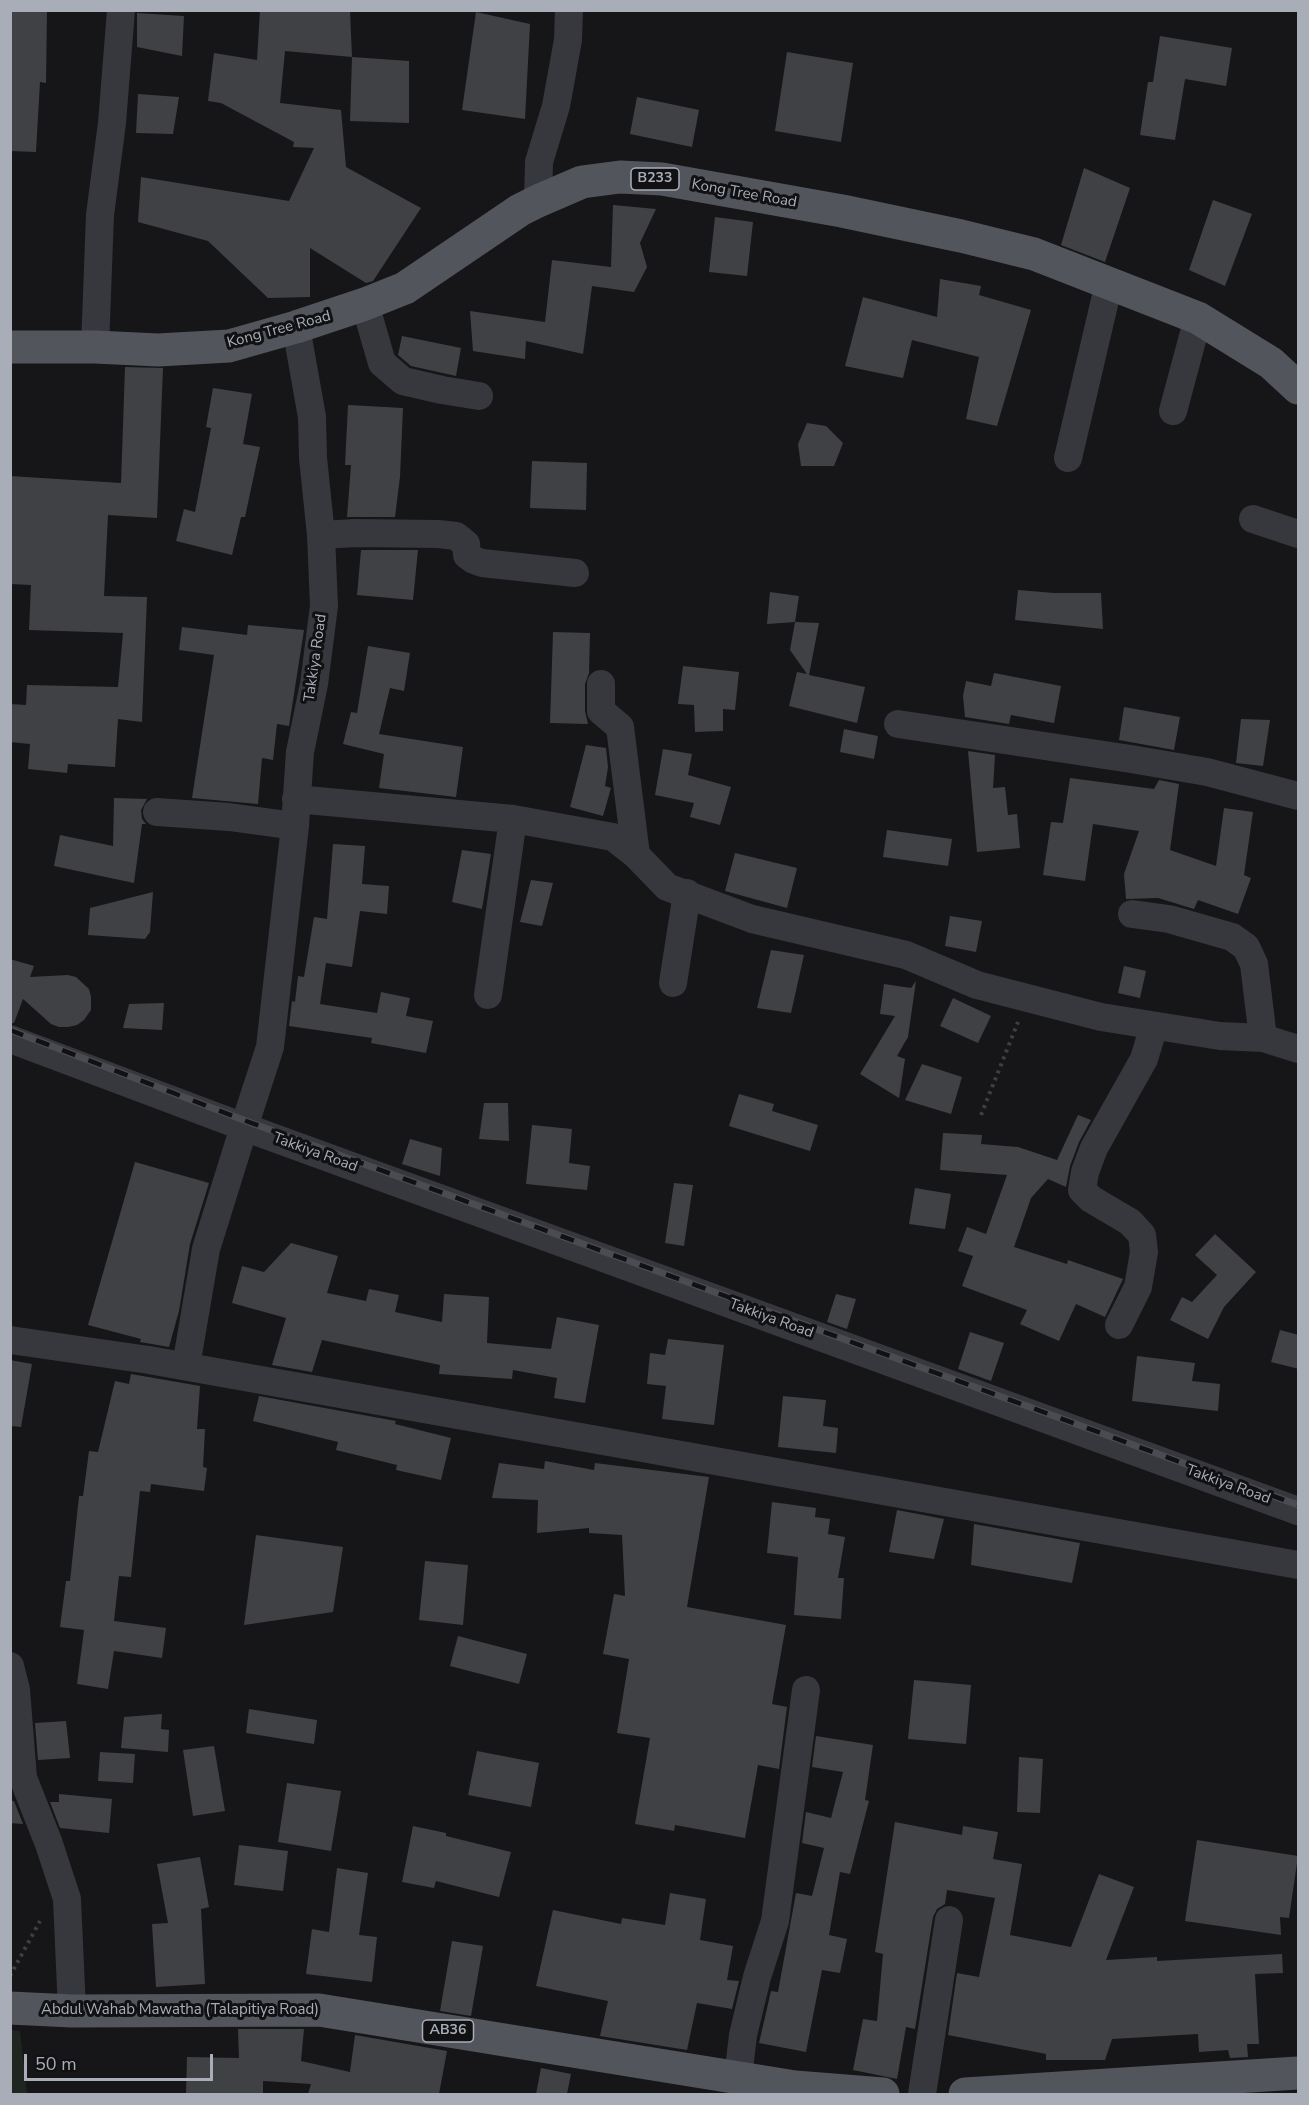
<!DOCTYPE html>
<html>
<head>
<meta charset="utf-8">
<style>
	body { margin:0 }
	#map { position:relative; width:1309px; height:2105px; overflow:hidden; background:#161618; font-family:"Nunito Sans",sans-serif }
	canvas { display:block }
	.frame { position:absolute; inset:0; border:12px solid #a8adb8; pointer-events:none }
	.scale { position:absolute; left:24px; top:2054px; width:189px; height:27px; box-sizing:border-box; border:3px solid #a8adb8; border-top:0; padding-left:8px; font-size:18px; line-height:21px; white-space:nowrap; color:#a8adb8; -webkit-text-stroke:4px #111113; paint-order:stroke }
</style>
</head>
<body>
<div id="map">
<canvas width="1309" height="2105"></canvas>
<div class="frame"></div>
<div class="scale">50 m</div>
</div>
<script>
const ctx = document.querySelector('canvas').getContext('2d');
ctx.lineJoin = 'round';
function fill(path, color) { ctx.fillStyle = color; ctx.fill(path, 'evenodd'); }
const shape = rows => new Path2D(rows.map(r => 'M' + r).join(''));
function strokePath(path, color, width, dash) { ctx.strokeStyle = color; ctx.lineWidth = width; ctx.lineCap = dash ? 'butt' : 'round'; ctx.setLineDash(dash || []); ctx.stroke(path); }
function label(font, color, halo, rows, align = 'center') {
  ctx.font = font + ' "Nunito Sans",sans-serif'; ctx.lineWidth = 6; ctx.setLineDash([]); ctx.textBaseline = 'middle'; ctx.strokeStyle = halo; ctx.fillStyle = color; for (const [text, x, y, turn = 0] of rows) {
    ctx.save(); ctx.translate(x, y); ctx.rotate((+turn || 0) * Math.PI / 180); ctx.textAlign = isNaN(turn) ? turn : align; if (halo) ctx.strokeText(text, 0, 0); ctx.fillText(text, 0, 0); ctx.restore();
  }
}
const green = shape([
	[11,2030,20,2031,27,2094,11,2094]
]);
const building = shape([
	[10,10,47,10,46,83,40,82,36,152,10,151],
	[260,10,350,10,352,57,285,51,280,103,341,110,346,167,421,208,373,281,366,283,310,248,310,297,268,298,208,241,138,222,141,177,289,201,314,148,293,147,294,142,221,103,208,101,214,53,257,60],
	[476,12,530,24,525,119,462,110],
	[137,13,184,16,182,56,137,47],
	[1160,36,1232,48,1226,86,1185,79,1175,140,1140,135,1148,82,1153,82],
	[787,52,853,63,841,142,775,131],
	[352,57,409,61,409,123,350,121],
	[138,94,179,97,173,134,136,133],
	[637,97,699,110,692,147,630,134],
	[1084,168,1130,188,1105,262,1061,245],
	[1213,200,1252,214,1225,286,1189,270],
	[613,205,656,209,640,243,647,267,634,292,592,286,583,354,526,341,525,359,473,351,470,311,545,322,552,260,611,267],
	[715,217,753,222,747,276,709,272],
	[940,279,981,286,979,295,1031,310,997,426,966,419,979,357,912,340,903,378,845,366,863,297,937,317],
	[402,336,461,348,456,376,411,366,398,355],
	[125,367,163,368,157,518,108,515,104,596,147,597,142,722,118,719,115,767,68,764,67,773,28,769,30,744,10,742,10,704,26,705,27,685,118,687,123,633,29,630,31,585,10,584,10,476,121,483],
	[213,388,252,394,243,444,260,447,245,517,241,517,232,555,176,541,184,509,195,512,211,428,206,427],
	[348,405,403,408,400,477,395,517,347,517,351,465,345,465],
	[807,423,826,426,843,443,834,466,801,466,798,444],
	[532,461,587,463,586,510,530,508],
	[361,550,418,550,413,600,357,595],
	[1018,590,1054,593,1101,593,1103,629,1015,620],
	[770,592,799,596,795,622,767,624],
	[795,622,819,623,809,675,865,687,857,723,789,706,797,672,807,674,790,650],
	[248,625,304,630,289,726,277,724,273,760,262,758,258,804,192,798,214,655,179,650,182,627,247,635],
	[553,632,590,633,589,673,585,684,585,711,588,724,550,723],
	[368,646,410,653,404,691,390,688,379,734,463,747,456,797,379,788,384,754,343,744,351,712,357,713],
	[683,666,739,672,735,710,723,709,723,731,695,732,694,705,678,704],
	[994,673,1061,686,1054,723,1011,715,1009,724,965,717,963,696,966,681,991,686],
	[1124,707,1180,717,1174,750,1119,740],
	[1241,719,1270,720,1263,766,1236,763],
	[844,729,878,736,874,759,840,752],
	[586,745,606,748,608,767,605,786,611,788,603,816,570,807],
	[663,749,692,754,688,775,731,787,720,825,690,817,694,803,655,795],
	[968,751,995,755,993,788,1005,787,1008,815,1017,814,1020,848,977,852],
	[1070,778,1154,789,1159,780,1179,784,1170,850,1216,866,1224,808,1253,812,1244,875,1251,878,1238,914,1198,900,1194,909,1158,898,1126,899,1124,874,1139,831,1093,824,1085,881,1043,875,1051,822,1063,823],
	[114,798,147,799,141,810,142,819,146,824,142,824,134,883,54,866,60,835,113,846],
	[887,830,952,839,948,866,883,857],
	[333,844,365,846,362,884,389,886,387,914,360,911,352,967,326,963,320,1004,377,1013,381,992,410,998,406,1016,433,1021,426,1053,371,1043,372,1038,289,1026,292,1001,295,1002,298,976,304,977,314,917,327,919],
	[462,850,491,854,482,909,452,902],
	[735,853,797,868,787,908,725,891],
	[531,880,553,883,542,926,520,922],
	[153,892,150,932,145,939,88,935,90,908],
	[950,916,982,921,976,952,945,946],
	[771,950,804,955,791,1013,757,1008],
	[10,959,34,966,30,977,68,975,76,977,89,989,91,997,91,1010,84,1020,77,1025,68,1027,59,1027,51,1024,23,999,14,1023,10,1023],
	[1124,966,1146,971,1140,998,1118,993],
	[916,981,908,1037,897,1056,905,1059,899,1098,860,1074,895,1016,880,1014,884,984,911,988],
	[953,998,991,1016,978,1043,940,1026],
	[164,1003,162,1030,123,1028,129,1004],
	[922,1064,962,1077,951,1114,905,1100],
	[739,1094,774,1104,772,1111,818,1125,810,1151,729,1126],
	[484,1103,508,1103,509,1141,479,1139],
	[1078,1115,1091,1120,1079,1142,1070,1166,1066,1187,1048,1179,1031,1198,1014,1247,1067,1264,1068,1260,1123,1279,1105,1317,1076,1304,1059,1341,1020,1324,1027,1310,962,1286,973,1256,958,1251,967,1227,986,1234,1007,1175,940,1170,943,1133,982,1135,981,1144,1018,1147,1057,1160],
	[532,1125,572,1129,569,1163,590,1166,587,1190,526,1184],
	[410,1139,442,1148,440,1176,402,1164],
	[135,1162,209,1183,190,1244,179,1311,169,1347,140,1342,141,1339,88,1325],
	[674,1183,693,1185,684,1246,665,1243],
	[915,1188,951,1194,945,1229,909,1224],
	[1215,1234,1256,1272,1224,1307,1208,1339,1170,1320,1182,1297,1192,1302,1217,1275,1195,1255],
	[291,1243,338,1256,327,1293,366,1301,369,1289,399,1295,395,1312,442,1322,444,1294,489,1297,487,1343,551,1349,557,1317,599,1325,585,1403,554,1398,557,1378,513,1370,512,1379,439,1374,440,1365,322,1340,312,1372,272,1365,286,1318,232,1303,242,1266,264,1272],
	[836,1294,856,1299,847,1329,827,1322],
	[1280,1330,1299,1335,1299,1369,1271,1362],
	[970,1332,1004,1343,991,1381,958,1369],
	[668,1339,724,1345,714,1425,662,1419,666,1386,647,1384,650,1353,665,1355],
	[1137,1356,1195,1363,1192,1381,1220,1384,1218,1411,1132,1401],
	[10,1360,32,1364,21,1427,10,1426],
	[131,1374,200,1386,197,1429,205,1429,203,1467,207,1468,204,1491,151,1484,150,1492,140,1491,131,1577,119,1576,114,1621,166,1628,162,1658,114,1651,108,1689,77,1684,84,1630,60,1627,66,1581,70,1581,79,1496,83,1496,89,1451,98,1452,115,1381,129,1384],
	[259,1396,396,1421,395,1424,451,1438,441,1480,396,1470,397,1465,336,1450,338,1442,253,1421],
	[783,1396,826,1400,823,1426,838,1428,836,1453,778,1447],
	[545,1461,594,1470,595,1463,709,1477,687,1607,786,1625,772,1704,787,1707,779,1769,758,1765,745,1838,675,1825,674,1831,635,1824,650,1738,617,1733,629,1659,603,1654,614,1594,625,1596,622,1535,589,1533,589,1528,537,1533,538,1500,492,1498,499,1463,544,1469],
	[772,1502,816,1508,815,1517,830,1519,828,1534,845,1537,838,1578,844,1578,841,1619,794,1615,798,1557,767,1553],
	[897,1510,944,1519,934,1559,889,1552],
	[974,1524,1080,1543,1072,1583,971,1565],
	[256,1535,343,1547,333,1612,244,1625],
	[425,1561,468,1565,463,1625,419,1620],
	[458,1636,527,1654,519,1684,450,1666],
	[914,1680,971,1685,966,1744,908,1739],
	[249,1709,317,1720,314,1744,246,1733],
	[162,1714,161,1729,169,1730,168,1752,121,1748,124,1717],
	[66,1721,70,1758,38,1760,35,1723],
	[816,1736,873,1745,865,1800,869,1801,850,1874,840,1872,829,1935,847,1939,840,1973,822,1970,806,2052,759,2043,771,1991,778,1992,796,1893,812,1896,824,1848,802,1843,806,1812,831,1818,843,1772,812,1767],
	[214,1746,225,1811,193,1816,183,1750],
	[477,1751,539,1763,531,1807,468,1795],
	[100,1752,135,1754,133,1783,98,1781],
	[1019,1757,1043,1759,1040,1813,1017,1812],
	[287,1783,341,1791,331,1851,278,1842],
	[59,1794,112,1799,109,1833,60,1828,50,1802,59,1802],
	[10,1801,14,1801,23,1824,10,1823],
	[895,1822,962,1835,963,1826,998,1832,993,1859,1022,1864,1010,1935,1071,1947,1099,1874,1134,1887,1106,1960,1157,1957,1157,1961,1282,1954,1283,1973,1255,1974,1259,2044,1247,2044,1248,2057,1230,2058,1228,2050,1199,2052,1198,2034,1112,2039,1105,2060,1046,2060,1046,2054,948,2035,957,1973,979,1977,995,1898,947,1890,945,1904,937,1909,933,1917,915,2029,906,2027,897,2079,853,2070,863,2019,877,2021,883,1954,875,1952],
	[413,1826,446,1833,446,1836,511,1852,499,1897,436,1881,434,1888,402,1882],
	[1197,1840,1298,1856,1289,1918,1280,1917,1281,1935,1185,1921],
	[239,1845,288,1851,283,1891,234,1885],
	[200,1857,209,1907,201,1909,205,1984,156,1987,152,1924,168,1923,157,1864],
	[337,1868,368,1873,359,1935,377,1937,372,1982,306,1974,312,1929,329,1932],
	[670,1893,706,1899,700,1940,733,1946,727,1980,739,1981,732,2009,697,2003,687,2050,600,2036,608,2001,536,1986,553,1910,621,1924,622,1918,665,1925],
	[452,1941,483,1946,471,2016,440,2011],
	[238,2029,304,2029,301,2061,350,2072,355,2035,447,2051,439,2094,308,2094,311,2084,263,2081,263,2094,186,2094,187,2057,239,2058],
	[541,2068,571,2074,567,2094,536,2094]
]);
const path = shape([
	[981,1115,1018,1022],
	[10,1976,40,1921]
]);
const minor = shape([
	[538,201,539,162,556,106,568,40,569,10],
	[365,304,382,363,403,381,442,390,479,396],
	[296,327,312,417,313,458,321,535,324,606,314,684,300,752,295,826,270,1047,244,1127,1298,1511],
	[95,347,100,215,112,123,121,10],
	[1173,411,1198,318],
	[1068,458,1109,283],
	[1253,519,1298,534],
	[321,535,355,533,438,534,456,536,466,544,467,555,474,560,482,563,575,573],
	[601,684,601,711,620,727,636,855],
	[898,724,1131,759,1207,772,1298,796],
	[296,799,513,819,613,837,636,855,667,887,752,919,906,955,977,985,1101,1017,1220,1036,1263,1038,1298,1049],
	[157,812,229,817,295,826],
	[1132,914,1169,919,1232,937,1246,947,1254,964,1263,1038],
	[673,983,687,893],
	[488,995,513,819],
	[10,1039,244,1127,206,1249,186,1366],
	[1119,1325,1138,1287,1144,1252,1142,1235,1130,1222,1091,1199,1082,1190,1085,1172,1094,1148,1144,1059,1154,1026],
	[10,1340,149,1360,1298,1565],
	[10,1666,16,1690,23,1778,49,1844,67,1899,72,2011],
	[738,2078,743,2035,757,1977,775,1921,806,1690],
	[922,2094,949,1920]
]);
const primary = shape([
	[10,347,95,347,158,350,229,346,296,327,365,304,405,288,520,210,538,201,582,182,620,177,662,179,842,211,961,236,1034,254,1198,318,1271,363,1298,388],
	[10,2008,72,2011,319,2010,795,2087,883,2094],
	[965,2094,1298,2073]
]);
const rail = shape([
	[10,1030,246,1121,1298,1505]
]);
const shields = [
	[655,179,48],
	[448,2031,51]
];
const shieldNames = [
	["B233",655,179],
	["AB36",448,2031]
];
const streetNames = [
	["Kong Tree Road",744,194,10],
	["Kong Tree Road",279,330,-15],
	["Takkiya Road",316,658,-82],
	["Takkiya Road",315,1153,20],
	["Takkiya Road",771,1319,20],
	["Takkiya Road",1228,1485,20],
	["Abdul Wahab Mawatha (Talapitiya Road)",180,2010]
];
fill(green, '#1e261f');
fill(building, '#404145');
strokePath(path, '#3d3f44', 4, [3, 4.5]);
strokePath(minor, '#37383d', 28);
strokePath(primary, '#53555c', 33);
strokePath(rail, '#4a4c52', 7);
strokePath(rail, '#111113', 4.5, [14]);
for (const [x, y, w] of shields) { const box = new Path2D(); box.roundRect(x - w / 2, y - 11, w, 22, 4.5); ctx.fillStyle = '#111113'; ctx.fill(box); strokePath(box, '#a8adb8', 1.5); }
label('bold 14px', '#a8adb8', null, shieldNames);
label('15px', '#a8adb8', '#111113', streetNames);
</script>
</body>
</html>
